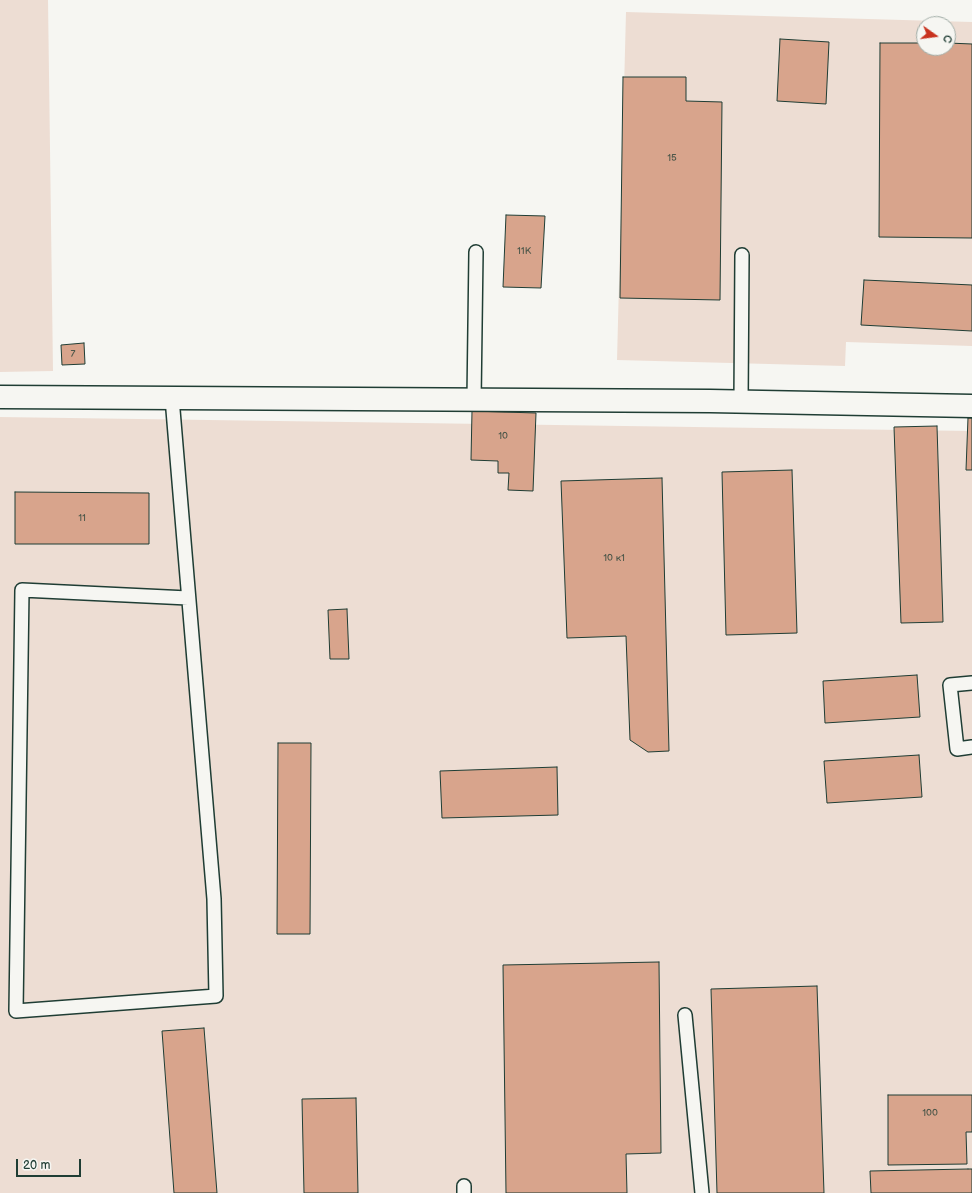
<!DOCTYPE html>
<html>
<head>
<meta charset="utf-8">
<style>
	body { margin:0 }
	#map { position:relative; width:972px; height:1193px; overflow:hidden; background:#f6f6f2; font-family:"Balsamiq Sans",sans-serif }
	canvas { display:block }
	.north { position:absolute; left:916px; top:16px; width:40px; height:40px; box-sizing:border-box; background:#f6f6f2; border:1px solid #a0aca6; border-radius:50%; rotate:104deg; font-size:11px; font-weight:700; line-height:16px; text-align:center; color:#1f3d34 }
	.north::after { content:''; display:block; margin:auto; width:14px; height:18px; background:#c8321e; clip-path:polygon(50% 0,100% 100%,50% 72%,0 100%) }
	.scale { position:absolute; left:16px; top:1159px; width:65px; height:18px; box-sizing:border-box; border:2px solid #1f3d34; border-top:0; padding-left:5px; font-size:12px; line-height:14px; white-space:nowrap; color:#1f3d34; -webkit-text-stroke:3px #f6f6f2; paint-order:stroke }
</style>
</head>
<body>
<div id="map">
<canvas width="972" height="1193"></canvas>
<div class="north">С</div>
<div class="scale">20 m</div>
</div>
<script>
const ctx = document.querySelector('canvas').getContext('2d');
ctx.lineJoin = 'round';
function fill(path, color) { ctx.fillStyle = color; ctx.fill(path, 'evenodd'); }
const shape = rows => new Path2D(rows.map(r => 'M' + r).join(''));
function strokePath(path, color, width, dash) { ctx.strokeStyle = color; ctx.lineWidth = width; ctx.lineCap = dash ? 'butt' : 'round'; ctx.setLineDash(dash || []); ctx.stroke(path); }
function label(font, color, halo, rows, align = 'center') {
  ctx.font = font + ' "Balsamiq Sans",sans-serif'; ctx.lineWidth = 4; ctx.setLineDash([]); ctx.textBaseline = 'middle'; ctx.strokeStyle = halo; ctx.fillStyle = color; for (const [text, x, y, turn = 0] of rows) {
    ctx.save(); ctx.translate(x, y); ctx.rotate((+turn || 0) * Math.PI / 180); ctx.textAlign = isNaN(turn) ? turn : align; if (halo) ctx.strokeText(text, 0, 0); ctx.fillText(text, 0, 0); ctx.restore();
  }
}
const built = shape([
	[0,0,48,0,53,371,0,372],
	[626,12,972,22,972,346,846,342,845,366,617,360],
	[924,24,948,24,948,48,924,48],
	[0,417,972,431,972,1193,0,1193]
]);
const building = shape([
	[780,39,829,42,826,104,777,101,780,39],
	[880,43,924,43,924,48,948,48,948,43,972,44,972,238,879,237,880,43],
	[623,77,686,77,686,101,722,102,720,300,620,298,623,77],
	[506,215,545,216,541,288,503,287,506,215],
	[864,280,972,285,972,331,861,325,864,280],
	[84,343,85,364,62,365,61,345,84,343],
	[472,411,536,413,533,491,508,490,509,473,498,473,498,461,471,460,472,411],
	[968,418,972,418,972,470,966,470,968,418],
	[937,426,943,622,901,623,894,427,937,426],
	[792,470,797,633,726,635,722,472,792,470],
	[662,478,669,751,648,752,630,740,626,636,567,638,561,481,662,478],
	[15,492,149,493,149,544,15,544,15,492],
	[347,609,349,659,330,659,328,610,347,609],
	[917,675,920,717,825,723,823,681,917,675],
	[278,743,311,743,310,934,277,934,278,743],
	[919,755,922,797,827,803,824,761,919,755],
	[557,767,558,815,442,818,440,771,557,767],
	[659,962,661,1153,626,1154,627,1193,506,1193,503,965,659,962],
	[817,986,824,1193,717,1193,711,989,817,986],
	[204,1028,217,1193,174,1193,162,1031,204,1028],
	[888,1095,972,1095,972,1132,966,1132,967,1164,888,1165,888,1095],
	[356,1098,358,1193,304,1193,302,1099,356,1098],
	[968,1169,972,1169,972,1193,871,1193,870,1171,968,1169]
]);
const lane = shape([
	[172,398,214,899,216,996,16,1011,22,590,188,598],
	[474,400,476,252],
	[741,402,742,255],
	[972,683,950,685,957,749,972,747],
	[685,1015,702,1193],
	[464,1186,464,1193]
]);
const street = shape([
	[0,397,710,401,972,406]
]);
const numberNames = [
	["15",672,158],
	["11К",524,251],
	["7",73,354],
	["10",503,436],
	["11",82,518],
	["10 к1",614,558],
	["100",930,1113]
];
fill(built, '#edddd3');
fill(building, '#d8a48c');
strokePath(building, '#1f3d34', 1);
strokePath(lane, '#1f3d34', 16);
strokePath(street, '#1f3d34', 25);
strokePath(lane, '#f6f6f2', 13);
strokePath(street, '#f6f6f2', 22);
label('10px', '#4d574a', null, numberNames);
</script>
</body>
</html>
